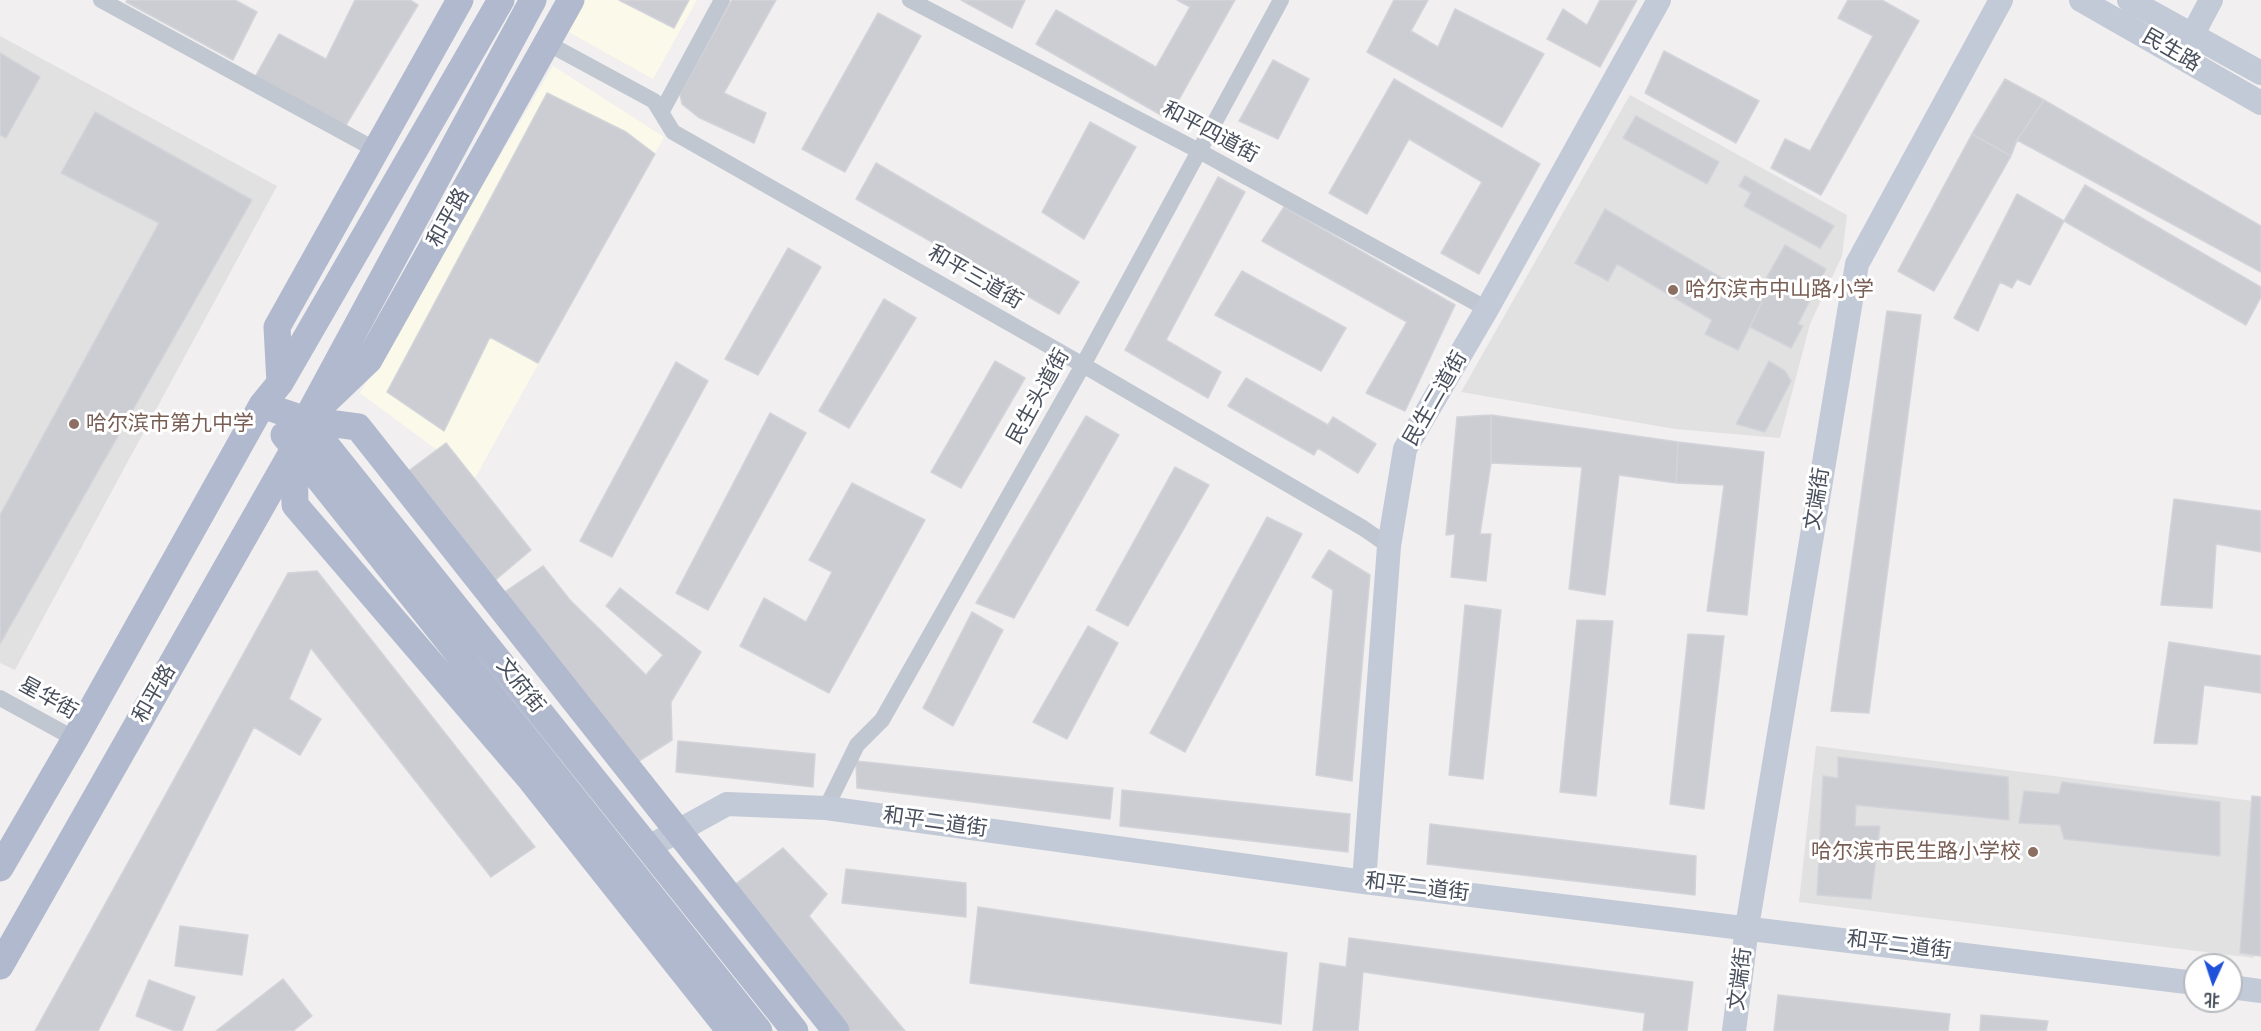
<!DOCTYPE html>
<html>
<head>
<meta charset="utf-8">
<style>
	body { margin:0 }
	#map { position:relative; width:2261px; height:1031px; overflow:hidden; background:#f1efef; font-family:Signika,"Noto Sans SC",sans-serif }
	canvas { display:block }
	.north { position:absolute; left:2183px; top:953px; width:60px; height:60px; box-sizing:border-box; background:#fff; border:2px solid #b6b9be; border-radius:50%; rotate:183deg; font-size:16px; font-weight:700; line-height:24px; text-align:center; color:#484f5c }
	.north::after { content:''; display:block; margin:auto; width:21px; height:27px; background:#2051da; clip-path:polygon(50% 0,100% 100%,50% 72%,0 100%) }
</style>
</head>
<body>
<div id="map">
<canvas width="2261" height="1031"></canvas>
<div class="north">北</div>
</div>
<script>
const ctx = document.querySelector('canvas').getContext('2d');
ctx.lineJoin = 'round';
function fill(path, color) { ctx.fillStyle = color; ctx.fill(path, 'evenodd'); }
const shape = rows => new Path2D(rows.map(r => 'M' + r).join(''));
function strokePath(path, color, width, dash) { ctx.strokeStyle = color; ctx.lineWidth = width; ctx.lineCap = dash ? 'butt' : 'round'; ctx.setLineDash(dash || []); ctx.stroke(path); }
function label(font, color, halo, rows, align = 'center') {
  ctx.font = font + ' Signika,"Noto Sans SC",sans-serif'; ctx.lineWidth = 6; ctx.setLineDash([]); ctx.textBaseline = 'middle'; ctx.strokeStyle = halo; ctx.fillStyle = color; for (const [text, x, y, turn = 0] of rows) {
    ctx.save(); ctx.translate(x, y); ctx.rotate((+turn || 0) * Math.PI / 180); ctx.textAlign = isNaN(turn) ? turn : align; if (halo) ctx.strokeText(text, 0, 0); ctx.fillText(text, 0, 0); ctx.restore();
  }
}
const commercial = shape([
	[582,0,697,0,653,79,565,30],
	[553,66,664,137,475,478,360,393]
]);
const education = shape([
	[0,36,277,186,15,670,0,663],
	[1630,95,1847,215,1842,256,1810,324,1780,438,1675,429,1461,392],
	[1816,746,2261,802,2261,908,2254,958,1799,902]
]);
const building = shape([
	[127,0,235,0,257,12,233,60,126,2,127,0],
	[355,0,410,0,418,5,346,125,255,77,279,34,326,59,355,0],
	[619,0,689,0,674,28,619,0],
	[732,0,776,0,724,93,766,113,754,143,698,117,682,104,680,94,732,0],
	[961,0,1025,0,1012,28,961,0],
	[1177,0,1235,0,1168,119,1036,44,1056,10,1156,67,1190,7,1177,0],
	[1394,0,1428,0,1411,31,1438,47,1455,9,1544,54,1502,127,1367,52,1394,0],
	[1600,0,1637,0,1600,67,1547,39,1563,9,1587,25,1600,0],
	[1848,0,1882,0,1919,21,1821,195,1771,168,1785,139,1810,151,1873,36,1838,18,1848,0],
	[878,13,921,36,845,172,802,149,878,13],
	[1664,51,1759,101,1736,143,1645,93,1664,51],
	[0,53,40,77,6,138,0,135,0,53],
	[1273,60,1309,79,1278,139,1239,121,1273,60],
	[1394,79,1540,164,1479,274,1441,253,1482,182,1409,139,1367,214,1329,193,1394,79],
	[2005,79,2044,100,2017,140,2011,156,1972,134,2005,79],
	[547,93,626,132,655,154,538,363,490,337,444,431,387,392,547,93],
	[2044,100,2261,226,2261,272,2017,140,2044,100],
	[95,112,252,200,0,644,0,515,159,223,61,173,95,112],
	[1636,116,1719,162,1707,184,1623,138,1636,116],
	[1090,122,1136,147,1084,239,1042,212,1090,122],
	[1972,134,2011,156,1934,291,1898,271,1972,134],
	[876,163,1079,282,1059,314,856,199,876,163],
	[1745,176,1834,226,1820,248,1744,206,1751,193,1739,186,1745,176],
	[1218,177,1245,192,1166,340,1221,372,1208,398,1125,350,1218,177],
	[2085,185,2261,287,2261,297,2246,325,2064,221,2085,185],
	[2017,194,2064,221,2030,285,2017,279,2012,288,2000,282,1978,331,1954,318,2017,194],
	[1284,207,1455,305,1405,411,1366,393,1407,322,1262,241,1284,207],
	[1605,209,1762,302,1738,350,1705,334,1712,320,1617,264,1608,281,1575,263,1605,209],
	[1785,245,1826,269,1798,324,1803,326,1791,348,1750,327,1762,302,1755,298,1785,245],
	[788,248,821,267,758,375,725,359,788,248],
	[1242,271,1346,328,1321,371,1215,315,1242,271],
	[884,299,916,318,849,428,819,411,884,299],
	[1887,311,1921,315,1869,713,1831,711,1887,311],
	[995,361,1025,378,961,488,931,472,995,361],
	[1769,361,1785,371,1791,381,1765,432,1736,424,1769,361],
	[676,362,708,381,612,557,580,541,676,362],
	[1246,378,1328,425,1333,417,1376,444,1358,473,1318,448,1314,455,1228,406,1246,378],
	[770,413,806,433,708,610,676,593,770,413],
	[1491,415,1678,442,1676,483,1619,475,1605,595,1569,589,1582,467,1491,463,1491,415],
	[1491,415,1491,463,1480,534,1491,534,1486,581,1451,577,1455,534,1446,535,1457,417,1491,415],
	[1086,416,1119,435,1014,618,976,603,1086,416],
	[1678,442,1764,452,1747,615,1707,611,1724,485,1676,483,1678,442],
	[446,443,531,550,493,582,407,472,446,443],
	[1175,467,1209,485,1128,626,1096,610,1175,467],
	[852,483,925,520,829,693,740,646,764,598,806,622,832,572,809,560,852,483],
	[2174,499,2261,511,2261,552,2216,544,2212,608,2161,605,2174,499],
	[1267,517,1302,534,1185,752,1150,733,1267,517],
	[1329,550,1370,575,1352,781,1316,775,1333,590,1312,577,1329,550],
	[543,566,570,600,646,675,663,655,606,606,620,588,701,652,671,702,672,740,639,761,497,597,543,566],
	[317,571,535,847,491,877,311,648,289,699,321,719,300,755,254,727,98,1031,35,1031,288,573,317,571],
	[1465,605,1501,610,1483,779,1449,775,1465,605],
	[972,612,1003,630,953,726,923,708,972,612],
	[1577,620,1613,621,1596,796,1560,792,1577,620],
	[1088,626,1118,643,1067,739,1033,722,1088,626],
	[1688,634,1724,636,1704,809,1670,804,1688,634],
	[2169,642,2261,656,2261,693,2204,685,2197,744,2154,743,2169,642],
	[678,741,815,754,813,787,676,772,678,741],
	[1838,757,2008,777,2009,820,1856,805,1855,826,1880,826,1871,899,1817,895,1823,776,1838,778,1838,757],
	[856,761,1113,788,1110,819,857,788,856,761],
	[2062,782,2220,802,2220,856,2064,839,2060,825,2019,823,2024,791,2059,794,2062,782],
	[1122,790,1350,814,1348,852,1120,826,1122,790],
	[2252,796,2261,797,2261,956,2240,953,2252,796],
	[1430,824,1696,856,1695,895,1427,864,1430,824],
	[783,848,827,894,809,916,905,1031,849,1031,733,886,783,848],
	[846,869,966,883,966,917,842,903,846,869],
	[978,907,1287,953,1281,1024,970,983,978,907],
	[180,926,248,935,242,975,175,966,180,926],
	[1349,938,1693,982,1687,1031,1643,1031,1645,1013,1363,972,1358,1031,1313,1031,1320,963,1346,967,1349,938],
	[283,979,312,1016,293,1031,216,1031,283,979],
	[149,980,195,997,182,1031,175,1031,136,1016,149,980],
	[1778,995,1950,1014,1948,1031,1774,1031,1778,995],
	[1981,1015,2048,1021,2046,1031,1980,1031,1981,1015]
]);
const street = shape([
	[101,0,376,150],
	[910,0,1199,151,1487,309],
	[547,43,654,101,673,132,1083,365,1363,528,1389,546],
	[662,111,722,0],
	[0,698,75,739],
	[826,808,857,745,882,720,1083,365,1281,0]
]);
const secondary = shape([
	[2081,0,2261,103],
	[2129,0,2261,73],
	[2185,49,2211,0],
	[649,847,727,804,826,808,1364,882,2195,983],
	[1364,882,1389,546,1405,449,1487,309,1659,0],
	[2231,987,2261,991],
	[1734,1031,1747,927,1857,264,2001,0]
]);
const primary = shape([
	[280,383,277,327,460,0],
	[324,403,369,360,571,0],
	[262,405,306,420,795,1031],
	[306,420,358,427,836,1031],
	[284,435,759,1031],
	[294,450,295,505,531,780,730,1031],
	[0,868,75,739,262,405,280,383,501,0],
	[0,966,294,449,306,420,533,0]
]);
const markers = [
	[1673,290,6,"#8d6e63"],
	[74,424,6,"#8d6e63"],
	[2033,852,6,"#8d6e63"]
];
const streetNames = [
	["民生路",2171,51,30],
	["和平四道街",1210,133,28],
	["和平路",449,218,-61],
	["和平三道街",975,278,30],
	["民生头道街",1039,397,-61],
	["民生二道街",1436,399,-60],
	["文端街",1818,499,-81],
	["文府街",520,686,51],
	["和平路",155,694,-60],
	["星华街",48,699,29],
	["和平二道街",935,823,8],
	["和平二道街",1417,888,7],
	["和平二道街",1899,946,7],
	["文端街",1741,979,-83]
];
const educationNames = [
	["哈尔滨市中山路小学",1685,290],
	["哈尔滨市第九中学",86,424],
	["哈尔滨市民生路小学校",2021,852,"right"]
];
fill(commercial, '#fbf9e9');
fill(education, '#e2e1e1');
fill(building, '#cccdd3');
strokePath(building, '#d3d4da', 1.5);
strokePath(street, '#c0c7d0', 16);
strokePath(secondary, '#c2c9d7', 24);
strokePath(primary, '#b0b9cd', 27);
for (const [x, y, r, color] of markers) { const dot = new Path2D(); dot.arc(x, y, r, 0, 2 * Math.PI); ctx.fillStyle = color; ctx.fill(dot); strokePath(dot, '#fff', 2); }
label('21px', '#484f5c', '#fff', streetNames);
label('21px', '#785e54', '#fff', educationNames, 'left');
</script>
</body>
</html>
